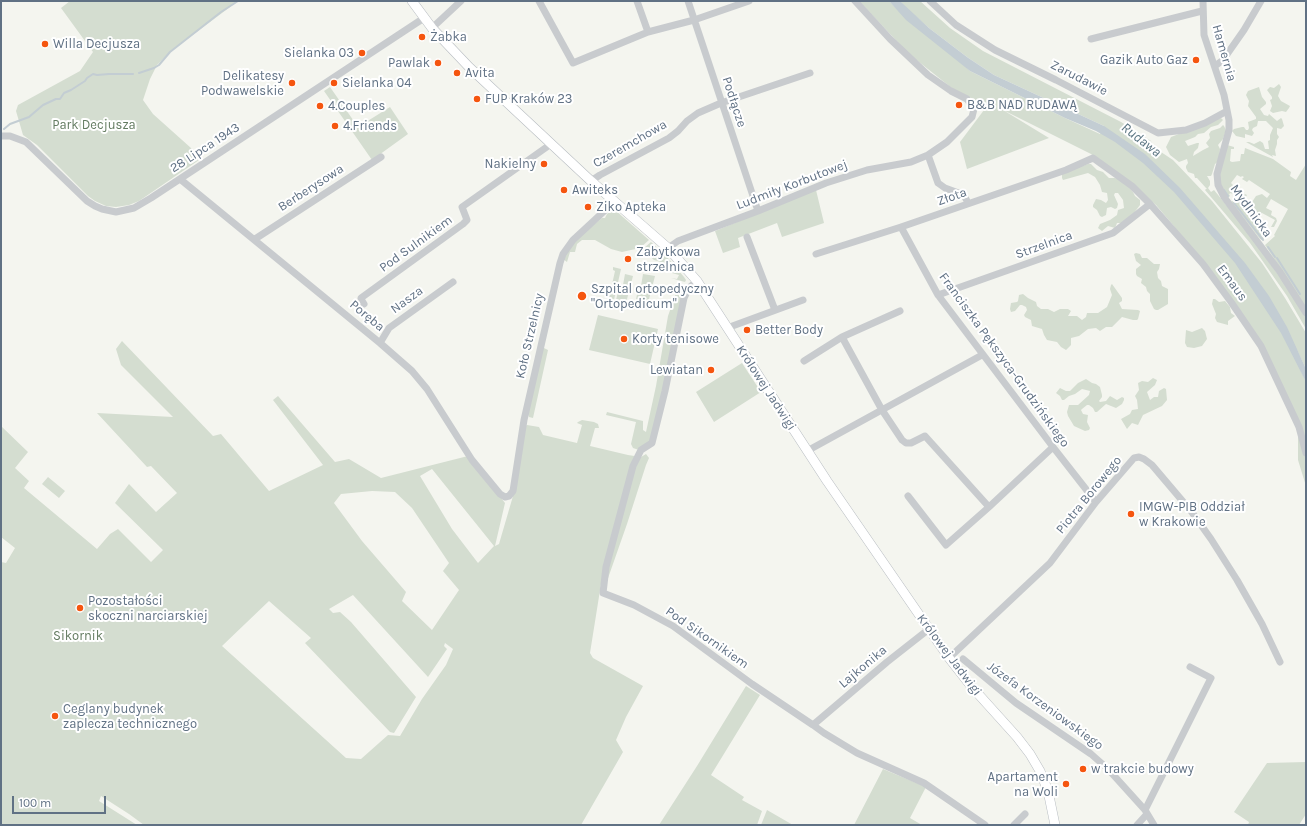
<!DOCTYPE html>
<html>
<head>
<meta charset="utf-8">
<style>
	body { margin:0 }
	#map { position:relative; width:1307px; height:826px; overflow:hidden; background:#f4f5ef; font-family:Karla,sans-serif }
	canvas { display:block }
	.frame { position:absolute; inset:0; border:2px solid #607184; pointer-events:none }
	.scale { position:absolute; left:12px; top:796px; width:94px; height:18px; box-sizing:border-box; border:2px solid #607184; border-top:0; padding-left:5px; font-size:12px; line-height:14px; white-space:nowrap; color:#607184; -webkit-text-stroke:3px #fff; paint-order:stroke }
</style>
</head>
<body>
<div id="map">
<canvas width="1307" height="826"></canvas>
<div class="frame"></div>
<div class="scale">100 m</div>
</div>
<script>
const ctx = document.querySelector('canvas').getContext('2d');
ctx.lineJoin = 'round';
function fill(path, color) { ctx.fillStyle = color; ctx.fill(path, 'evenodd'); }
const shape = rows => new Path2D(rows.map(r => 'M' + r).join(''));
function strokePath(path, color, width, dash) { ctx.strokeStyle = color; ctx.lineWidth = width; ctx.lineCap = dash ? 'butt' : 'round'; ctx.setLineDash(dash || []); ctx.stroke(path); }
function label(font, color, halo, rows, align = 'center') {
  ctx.font = font + ' Karla,sans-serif'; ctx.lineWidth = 4; ctx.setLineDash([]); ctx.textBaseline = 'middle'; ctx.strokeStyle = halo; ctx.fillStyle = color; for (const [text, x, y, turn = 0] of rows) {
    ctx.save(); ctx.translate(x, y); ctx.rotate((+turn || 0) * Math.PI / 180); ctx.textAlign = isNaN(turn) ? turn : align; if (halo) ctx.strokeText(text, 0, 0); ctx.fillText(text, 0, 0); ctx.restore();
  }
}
const green = shape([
	[70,1,238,1,170,52,157,65,150,79,143,100,153,114,191,148,199,160,139,201,129,205,116,207,106,206,95,201,88,196,37,145,23,135,16,111,18,105,80,71,93,52,61,8],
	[859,1,889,1,900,12,906,8,900,1,920,1,950,28,983,51,1121,122,1139,133,1151,141,1152,145,1155,148,1173,160,1212,201,1262,263,1285,298,1306,333,1306,369,1297,350,1301,371,1306,382,1306,486,1298,460,1298,429,1263,350,1173,225,1156,205,1138,190,1091,154,1003,110,1049,138,967,169,960,142,987,106,953,89,909,54],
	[914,15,929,28,967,57,994,75,1104,126,1100,134,1065,118,970,71],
	[1279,84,1281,87,1278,96,1281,101,1290,106,1289,108,1286,112,1282,111,1273,113,1270,111,1272,106,1270,100,1272,99,1272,97,1267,90,1270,87,1274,88],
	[330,87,358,127,390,107,408,134,372,160,324,91],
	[1259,87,1262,97,1266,102,1266,104,1260,109,1264,115,1268,116,1269,114,1277,121,1281,118,1282,119,1284,126,1281,129,1277,128,1277,134,1279,137,1277,140,1277,144,1275,150,1276,156,1272,155,1273,157,1246,142,1249,142,1254,144,1260,141,1263,143,1265,149,1269,149,1268,141,1270,140,1270,135,1273,128,1266,121,1258,121,1257,126,1253,128,1252,130,1254,133,1252,136,1245,134,1245,138,1236,136,1232,131,1234,129,1242,127,1244,127,1246,130,1248,130,1249,128,1248,122,1256,119,1256,117,1248,106,1249,101,1246,95,1248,91],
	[1221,118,1223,120,1218,125,1211,127,1204,133,1198,134,1195,137,1185,141,1188,146,1197,143,1199,143,1198,148,1194,152,1193,156,1203,150,1209,147,1206,143,1210,138,1209,134,1211,131,1220,128,1223,125,1224,126,1226,130,1223,139,1218,145,1220,149,1219,161,1215,164,1212,174,1211,176,1207,176,1210,181,1210,185,1208,188,1211,192,1214,190,1237,218,1290,291,1306,318,1306,329,1287,296,1250,243,1205,190,1207,188,1206,188,1197,178,1195,178,1194,174,1188,172,1186,168,1186,166,1188,163,1187,159,1179,162,1170,155,1166,147,1171,137],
	[1227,145,1234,147,1234,149,1231,149,1230,161,1232,162,1240,161,1241,154,1244,154,1245,148,1273,159,1291,172,1290,176,1296,180,1306,164,1306,308,1281,269,1265,245,1275,236,1274,235,1288,209,1271,199,1266,208,1272,211,1271,215,1276,218,1277,221,1274,227,1271,227,1275,220,1262,213,1257,221,1263,224,1261,228,1267,231,1268,235,1264,239,1262,240,1260,239,1231,202,1245,194,1247,195,1243,201,1243,203,1250,205,1256,196,1262,194,1267,198,1270,194,1249,180,1247,182,1242,179,1244,177,1242,176,1241,177,1237,175,1231,183,1236,188,1232,194,1231,193,1229,194,1230,196,1228,198,1221,187,1219,173],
	[1088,164,1091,164,1097,170,1103,172,1109,178,1115,178,1125,182,1133,192,1135,196,1140,200,1140,205,1134,213,1121,223,1117,223,1115,228,1108,226,1102,231,1098,228,1100,224,1110,220,1117,215,1118,210,1124,208,1123,200,1118,193,1115,193,1114,195,1118,204,1117,208,1115,209,1111,207,1107,208,1106,215,1102,217,1100,216,1097,210,1093,207,1093,205,1096,199,1101,200,1106,203,1108,200,1107,193,1102,192,1100,185,1095,177,1088,173,1063,180,1062,178,1062,174,1063,173],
	[816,190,824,223,782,237,777,223,738,238,740,247,723,253,715,231],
	[612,210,615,210,649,240,640,248,622,252,611,249,595,240,582,240,577,244,575,252,570,252,567,262,563,259,576,239,602,218,605,218,607,214],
	[651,242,667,257,684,277,686,280,685,282,671,278,677,279,679,275,672,273,673,269,672,265,654,260,643,250,644,248],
	[1136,253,1140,254,1142,258,1147,258,1154,264,1160,264,1159,269,1157,272,1158,278,1161,281,1162,286,1168,289,1168,304,1158,310,1156,310,1154,309,1150,301,1150,294,1147,291,1146,287,1141,283,1142,279,1137,276,1136,274,1136,269,1141,265,1136,261,1134,254],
	[613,267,621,269,614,300,609,298,615,271,613,270],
	[625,274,633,276,626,303,616,300,620,284,623,285],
	[643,274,655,276,648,303,649,304,649,308,635,304,639,285,641,286],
	[1112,284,1122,298,1122,301,1119,303,1122,309,1138,310,1140,311,1138,319,1137,320,1133,320,1122,317,1112,327,1106,327,1100,331,1096,328,1088,329,1079,336,1071,338,1071,345,1066,350,1061,347,1057,342,1047,340,1044,335,1042,329,1032,326,1031,320,1025,317,1024,315,1027,310,1026,307,1022,305,1020,305,1015,311,1011,312,1010,309,1011,303,1017,302,1018,301,1019,295,1023,294,1028,298,1036,302,1037,306,1041,309,1048,309,1054,312,1060,309,1068,309,1071,311,1068,316,1077,316,1082,320,1086,317,1087,313,1098,313,1107,307,1112,295,1110,289,1111,285],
	[681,289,685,290,651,441,639,450,633,448,631,444,636,422,606,415,607,412,643,421,643,430,646,432,656,386,668,316,676,293],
	[1213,299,1215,299,1219,302,1225,301,1230,307,1231,313,1235,316,1228,321,1228,325,1217,322,1215,318,1216,314,1212,304],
	[598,315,658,329,650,364,589,350],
	[1202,328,1205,331,1207,339,1202,346,1194,348,1187,347,1185,343,1186,330,1192,332],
	[122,341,213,436,221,434,269,491,323,465,273,400,278,396,335,462,349,459,381,478,468,456,505,503,495,546,499,544,513,496,523,428,527,425,539,427,543,435,577,443,582,425,577,423,578,422,582,420,594,422,598,424,599,428,595,428,590,446,628,455,641,457,646,454,649,458,646,465,627,524,607,581,601,584,590,653,593,658,643,686,626,717,616,740,623,752,581,825,144,825,129,814,101,796,99,801,137,825,1,825,1,562,6,563,15,548,1,537,1,426,28,452,15,468,29,481,24,488,97,549,110,534,118,529,151,562,163,550,115,503,129,484,156,512,177,493,151,466,147,467,97,413,173,417,121,365,116,349],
	[432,469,494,546,478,563,452,529,420,476],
	[372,491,395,492,412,508,449,563,443,571,459,590,432,630,402,601,406,592,362,541,334,503,341,494],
	[353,595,428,677,447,649,444,646,445,643,453,649,446,665,422,699,400,736,388,735,361,759,346,758,222,646,269,601,311,638,305,643,390,732,394,733,416,697,351,622,340,612,333,613,329,609],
	[542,347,548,350,533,418,529,417,527,411],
	[742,363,761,392,714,422,696,392],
	[1153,378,1157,380,1155,385,1147,392,1150,400,1154,397,1158,397,1159,391,1164,388,1166,389,1167,400,1162,406,1143,415,1138,425,1132,423,1127,429,1121,419,1130,414,1132,410,1138,409,1137,400,1135,396,1139,390,1138,383,1142,381,1148,382],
	[1086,379,1092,383,1096,384,1100,387,1102,395,1102,397,1099,401,1100,402,1106,401,1110,396,1117,400,1122,397,1124,398,1124,400,1122,404,1116,408,1106,404,1097,412,1095,412,1093,408,1089,405,1087,405,1082,409,1081,410,1083,414,1088,415,1087,422,1090,428,1089,430,1085,431,1074,426,1068,416,1067,412,1069,405,1078,405,1089,395,1090,391,1082,389,1075,394,1069,396,1064,400,1062,400,1060,396,1056,393,1060,388,1066,391,1070,391,1078,383],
	[48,477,65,491,59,498,42,484],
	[746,686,760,695,711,775,744,797,742,800,762,811,757,825,659,825,697,766],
	[1306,762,1306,814,1299,825,1248,825,1249,822,1234,812,1267,763],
	[883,769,926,787,910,818,922,825,854,825],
	[767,810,793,825,761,825]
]);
const water = shape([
	[889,1,900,1,929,28,967,57,994,75,1104,126,1145,154,1180,188,1245,263,1269,296,1287,327,1306,369,1306,382,1281,333,1235,263,1174,192,1143,163,1115,142,1096,131,1065,118,970,71,906,20]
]);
const stream = shape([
	[139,73,154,68,159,65,170,52,221,12,238,1],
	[4,129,10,124,29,117,43,105,56,99,60,99,64,93,71,90,85,81,87,78,93,74,97,75,109,74,133,74],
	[1224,190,1228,196],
	[1234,203,1263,240],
	[1268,247,1275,257],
	[1277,258,1300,294]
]);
const street = shape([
	[539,1,573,63,648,32,694,20,749,1],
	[637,1,648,32],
	[688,1,758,211],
	[930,1,956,25,995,50,1056,80,1158,133,1186,130,1205,123,1227,111],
	[1203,1,1204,35,1224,95,1229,120,1229,130,1217,174,1218,185,1224,197,1280,272,1306,313],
	[432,28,461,1],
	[1091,39,1202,11],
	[1215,66,1223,60,1244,30,1261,1],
	[1,136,10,136,26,142,87,201,95,206,102,209,116,212,134,208,151,198,424,18],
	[928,155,938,183,945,188,964,195,968,203],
	[180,179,380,343,412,371,427,389,472,460,500,494,505,497,509,496,513,491,524,420,560,263,563,254,573,240,614,202],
	[591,181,600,175,669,138,678,131,687,121,698,113,721,103,810,73],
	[901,227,938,295,1053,447,1096,502],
	[747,237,775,310],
	[255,239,381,157],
	[668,248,678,241,758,211,826,183,867,170,911,162,928,155,947,142,972,117,974,109,967,99,951,91,928,75,890,39,855,1],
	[816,254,901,227,1066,170,1093,158,1132,186,1150,204,1203,264,1231,302,1261,346,1299,427,1306,453],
	[697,281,689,288,684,298,665,391,652,443,641,450,633,466,606,567,603,593,634,605,673,626,752,684,813,725,824,733,857,753,924,783,985,825],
	[938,295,1113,233,1150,204],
	[364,304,361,299,361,298,463,224,467,220,462,207,551,144],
	[727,328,803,300],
	[842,337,882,410,902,440,906,443,911,443,925,436,989,507],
	[380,343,389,328,453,282],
	[804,361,842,337,900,311],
	[807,451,982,355],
	[908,496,946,545,989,507,1053,447],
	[949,658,1050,563,1096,502,1134,458,1139,457,1144,459,1152,465,1191,511,1211,539,1237,580,1262,624,1280,662],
	[963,659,1016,703,1091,754,1108,769,1145,810,1154,825],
	[813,725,887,662,929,629],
	[1145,810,1211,678,1190,667],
	[1014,825,1025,814],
	[1137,825,1147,814]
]);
const secondary = shape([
	[412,1,432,28,469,67,591,181,668,248,697,281,827,481,949,658,971,686,1017,737,1030,754,1040,771,1048,791,1055,825]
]);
const markers = [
	[422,37,4,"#f5550f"],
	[45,44,4,"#f5550f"],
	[362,53,4,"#f5550f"],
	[1196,60,4,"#f5550f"],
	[438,63,4,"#f5550f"],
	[457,73,4,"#f5550f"],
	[292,83,4,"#f5550f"],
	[334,83,4,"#f5550f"],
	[477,99,4,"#f5550f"],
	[959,105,4,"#f5550f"],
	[320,106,4,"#f5550f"],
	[335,126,4,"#f5550f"],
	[544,164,4,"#f5550f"],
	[564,190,4,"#f5550f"],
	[588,207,4,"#f5550f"],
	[628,259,4,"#f5550f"],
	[582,296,5,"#f5550f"],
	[747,330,4,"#f5550f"],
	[624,339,4,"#f5550f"],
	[711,370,4,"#f5550f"],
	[1131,514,4,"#f5550f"],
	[80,608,4,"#f5550f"],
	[55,716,4,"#f5550f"],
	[1083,769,4,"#f5550f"],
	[1066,784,4,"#f5550f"]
];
const poiNames = [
	["Żabka",430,37],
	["Willa Decjusza",53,44],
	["Sielanka 03",354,53,"right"],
	["Gazik Auto Gaz",1188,60,"right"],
	["Pawlak",430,63,"right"],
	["Avita",465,73],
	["Delikatesy",284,76,"right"],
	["Podwawelskie",284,91,"right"],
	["Sielanka 04",342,83],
	["FUP Kraków 23",485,99],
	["B&B NAD RUDAWĄ",967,105],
	["4.Couples",328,106],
	["4.Friends",343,126],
	["Nakielny",536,164,"right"],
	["Awiteks",572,190],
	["Ziko Apteka",596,207],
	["Zabytkowa",636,252],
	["strzelnica",636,267],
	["Szpital ortopedyczny",591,289],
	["\"Ortopedicum\"",591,304],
	["Better Body",755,330],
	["Korty tenisowe",632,339],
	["Lewiatan",703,370,"right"],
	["IMGW-PIB Oddział",1139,507],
	["w Krakowie",1139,522],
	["Pozostałości",88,601],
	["skoczni narciarskiej",88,616],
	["Ceglany budynek",63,709],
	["zaplecza technicznego",63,724],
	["w trakcie budowy",1091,769],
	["Apartament",1058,777,"right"],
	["na Woli",1058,792,"right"]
];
const streetNames = [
	["Hamernia",1224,53,74],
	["Zarudawie",1079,78,27],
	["Podłącze",734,102,72],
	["Czeremchowa",630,144,-30],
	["28 Lipca 1943",205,148,-33],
	["Ludmiły Korbutowej",792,185,-21],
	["Berberysowa",311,188,-33],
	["Złota",952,197,-19],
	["Mydlnicka",1251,211,54],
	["Pod Sulnikiem",416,244,-36],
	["Strzelnica",1044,245,-20],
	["Emaus",1232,283,54],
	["Nasza",407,300,-36],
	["Poręba",367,316,40],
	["Koło Strzelnicy",530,336,-77],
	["Franciszka Pększyca-Grudzińskiego",1004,360,54],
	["Królowej Jadwigi",766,388,57],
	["Piotra Borowego",1089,495,-51],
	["Pod Sikornikiem",707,638,35],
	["Królowej Jadwigi",949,655,53],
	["Lajkonika",863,667,-40],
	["Józefa Korzeniowskiego",1045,706,36]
];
const parkNames = [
	["Park Decjusza",94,125],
	["Sikornik",78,636]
];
const waterNames = [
	["Rudawa",1141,140,38]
];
fill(green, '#d4ddd0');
fill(water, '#c3cdd3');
strokePath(stream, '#c3cdd3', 2);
strokePath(secondary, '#b7bcc1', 10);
strokePath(street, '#c8cbce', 7);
strokePath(secondary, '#fff', 9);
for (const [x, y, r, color] of markers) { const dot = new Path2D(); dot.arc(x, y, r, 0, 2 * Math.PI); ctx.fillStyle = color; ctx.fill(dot); strokePath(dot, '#fff', 1.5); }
label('13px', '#607184', '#fff', poiNames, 'left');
label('13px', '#607184', '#fff', streetNames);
label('13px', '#637b60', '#fff', parkNames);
label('italic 14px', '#5b7582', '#fff', waterNames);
</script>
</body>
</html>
